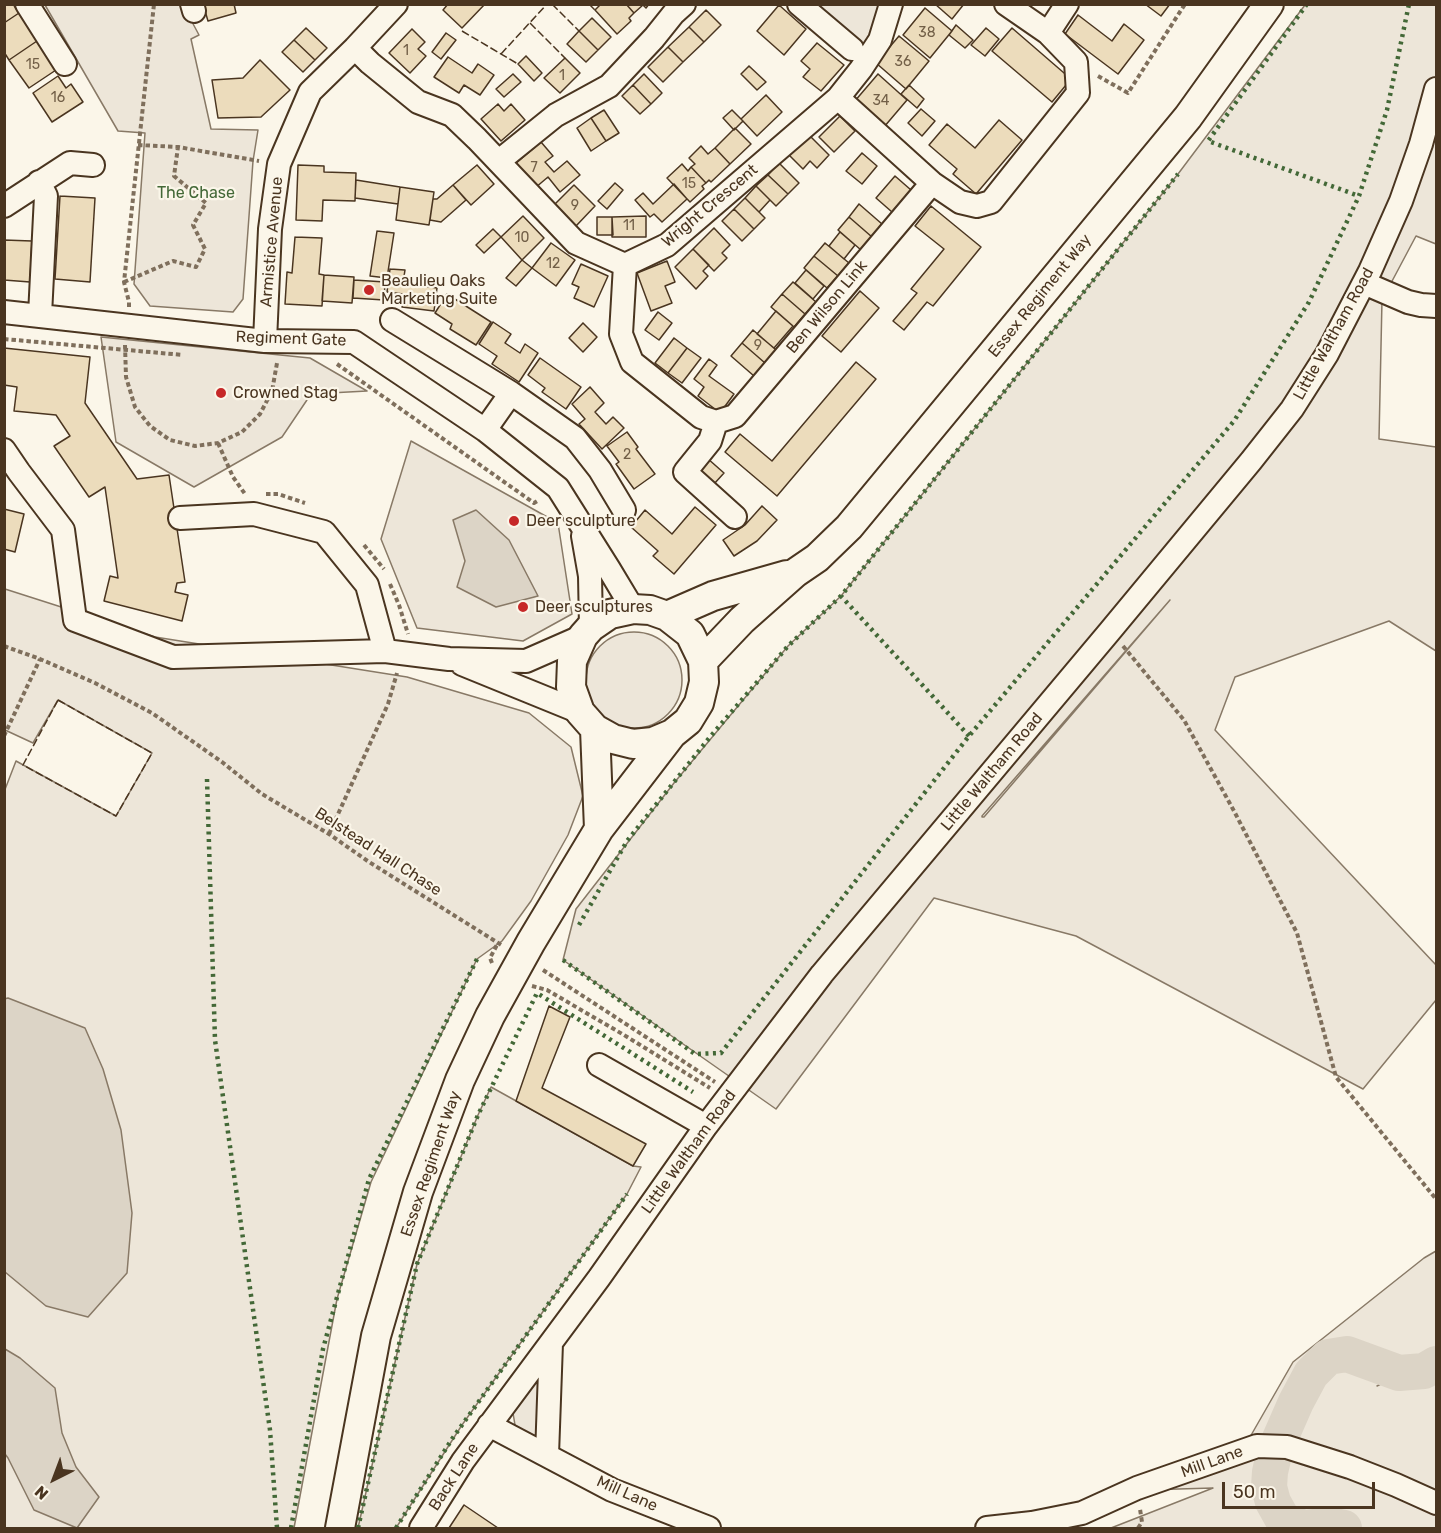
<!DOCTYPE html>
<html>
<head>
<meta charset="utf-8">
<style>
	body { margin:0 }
	#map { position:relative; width:1441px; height:1533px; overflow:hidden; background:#fbf6e9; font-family:Rubik,sans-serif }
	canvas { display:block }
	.frame { position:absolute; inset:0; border:6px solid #4a3520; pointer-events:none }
	.north { position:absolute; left:24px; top:1449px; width:60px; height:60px; -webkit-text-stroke:4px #fbf6e9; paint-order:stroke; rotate:222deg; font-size:16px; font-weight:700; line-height:24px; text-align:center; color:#4a3520 }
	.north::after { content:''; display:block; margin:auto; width:21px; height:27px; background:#4a3520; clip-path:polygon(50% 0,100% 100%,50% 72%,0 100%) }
	.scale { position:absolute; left:1222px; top:1482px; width:153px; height:27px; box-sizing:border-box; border:3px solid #4a3520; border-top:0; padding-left:8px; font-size:18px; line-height:21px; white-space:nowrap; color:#4a3520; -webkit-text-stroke:4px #fbf6e9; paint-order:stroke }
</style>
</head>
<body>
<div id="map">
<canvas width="1441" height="1533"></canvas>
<div class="frame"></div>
<div class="north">N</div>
<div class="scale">50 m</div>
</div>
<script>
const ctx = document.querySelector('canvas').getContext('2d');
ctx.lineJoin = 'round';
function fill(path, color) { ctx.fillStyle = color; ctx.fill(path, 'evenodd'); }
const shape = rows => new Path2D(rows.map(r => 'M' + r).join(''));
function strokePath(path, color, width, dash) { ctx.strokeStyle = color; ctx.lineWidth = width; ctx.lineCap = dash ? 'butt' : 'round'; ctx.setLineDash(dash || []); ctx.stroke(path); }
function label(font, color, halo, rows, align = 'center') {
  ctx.font = font + ' Rubik,sans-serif'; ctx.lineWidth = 4.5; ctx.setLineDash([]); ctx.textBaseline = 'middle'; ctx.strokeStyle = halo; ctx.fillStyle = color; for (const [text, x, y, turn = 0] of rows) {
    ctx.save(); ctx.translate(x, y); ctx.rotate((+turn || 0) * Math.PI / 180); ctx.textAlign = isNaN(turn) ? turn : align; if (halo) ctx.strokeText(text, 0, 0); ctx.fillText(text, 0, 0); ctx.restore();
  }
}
const green = shape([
	[45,5,183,5,199,35,191,39,211,129,258,130,253,161,243,299,233,312,150,306,134,284,145,133,118,131,45,5],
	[812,5,883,5,856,66,848,59,812,5],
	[1305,5,1436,5,1436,244,1416,236,1382,300,1379,439,1436,447,1436,651,1389,621,1235,677,1215,730,1436,965,1436,1000,1363,1089,1076,936,934,898,776,1109,563,960,576,909,674,783,788,646,841,596,1178,174,1305,5],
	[1170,600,984,817,982,817,982,816,1170,600],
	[101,337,310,358,367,391,311,394,282,437,194,487,116,442,101,337],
	[411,441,558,523,572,614,523,641,417,628,381,539,411,441],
	[5,589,155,637,407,677,529,713,571,747,583,796,568,835,531,901,502,941,477,959,371,1182,337,1299,294,1528,5,1528,4,792,16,761,116,816,152,753,58,700,33,743,5,730,5,589],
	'586 680a48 48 0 1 1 96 0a48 48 0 1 1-96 0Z',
	[491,1087,633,1166,641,1167,627,1194,462,1425,396,1528,358,1528,417,1264,478,1115,491,1087],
	[1436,1251,1436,1353,1377,1386,1436,1355,1436,1528,1111,1528,1213,1488,1110,1491,1246,1444,1293,1362,1424,1258,1436,1251],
	[541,1374,537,1433,534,1437,521,1429,515,1425,513,1413,517,1406,541,1374]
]);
const water = shape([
	[476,510,509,540,538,596,496,607,457,587,465,561,453,520,476,510],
	[8,998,85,1028,103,1069,121,1130,132,1213,127,1273,88,1317,46,1306,5,1272,4,999,8,998],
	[5,1349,20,1358,55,1388,62,1433,76,1467,99,1497,77,1528,34,1510,8,1458,5,1454,5,1349]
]);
const river = shape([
	[1304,1528,1283,1520,1273,1502,1269,1487,1270,1472,1275,1450,1296,1402,1311,1374,1328,1357,1347,1354,1399,1373,1424,1371,1436,1364],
	[1304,1528,1329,1525,1344,1528]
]);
const building = shape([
	[4,4,13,4,19,13,4,23,4,4],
	[203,4,234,4,236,13,208,21,203,4],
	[448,4,485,4,462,28,443,10,448,4],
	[601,4,626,4,634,13,629,18,631,21,617,34,595,10,601,4],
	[626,4,649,4,646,8,643,5,634,13,626,4],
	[935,4,964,4,952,19,935,4],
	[1145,4,1170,4,1161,16,1145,4],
	[779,5,806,29,784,55,757,31,779,5],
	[925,8,952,31,930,58,903,35,925,8],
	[706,10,721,25,704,42,689,27,706,10],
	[19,13,37,41,9,60,4,52,4,23,19,13],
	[1078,15,1112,41,1124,24,1144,40,1118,74,1065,34,1078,15],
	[592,18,611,37,598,50,579,31,592,18],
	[956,25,973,40,965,48,949,35,956,25],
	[689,27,704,42,683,62,668,47,689,27],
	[306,28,327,48,315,60,294,40,306,28],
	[986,28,999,39,985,56,971,45,986,28],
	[1012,28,1071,79,1052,102,992,51,1012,28],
	[412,29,425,42,418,49,426,56,410,73,389,53,412,29],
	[579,31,598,50,586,62,567,44,579,31],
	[446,33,456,40,441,59,432,52,446,33],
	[899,36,929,61,906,89,876,63,899,36],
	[294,40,315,60,303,72,282,52,294,40],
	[37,41,56,70,29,88,9,60,37,41],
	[817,43,844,65,821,91,803,77,810,69,801,61,817,43],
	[668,47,683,62,663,82,648,67,668,47],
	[526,56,542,73,534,81,518,64,526,56],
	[448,57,472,73,478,64,494,75,480,95,464,85,459,93,434,77,448,57],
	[565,58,580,73,560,93,544,78,565,58],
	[260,60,290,90,261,117,218,118,212,80,243,78,260,60],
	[749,66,766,82,757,90,741,74,749,66],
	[513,74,521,82,504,97,496,89,513,74],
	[644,74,662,93,651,104,633,85,644,74],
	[878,74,907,100,884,127,854,102,878,74],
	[58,76,66,88,71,84,83,102,52,122,33,93,58,76],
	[633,85,651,104,640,114,622,96,633,85],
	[909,85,924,99,917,108,901,94,909,85],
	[766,95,782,112,757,136,741,119,766,95],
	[498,104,504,111,511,104,525,120,501,141,481,119,498,104],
	[921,109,935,121,922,136,908,123,921,109],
	[604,110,619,133,606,141,591,118,604,110],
	[732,110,743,121,734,130,723,118,732,110],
	[840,116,855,131,834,152,819,137,840,116],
	[591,118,606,141,591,151,577,128,591,118],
	[999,120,1022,140,976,194,953,174,957,169,929,145,947,124,975,148,999,120],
	[735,128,751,144,730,164,715,148,735,128],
	[808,134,829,155,817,168,810,161,803,169,788,154,808,134],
	[541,142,553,156,545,162,554,172,567,161,580,175,560,192,548,177,535,188,515,164,541,142],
	[701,146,708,154,715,148,730,164,711,182,709,180,706,183,691,167,695,164,689,158,701,146],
	[862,153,877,166,862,184,846,171,862,153],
	[779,163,799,183,788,194,768,175,779,163],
	[682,164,688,171,691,167,706,183,702,186,704,189,690,202,667,178,682,164],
	[298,165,324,166,324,172,356,173,355,201,323,200,322,221,296,220,298,165],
	[477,165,494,184,471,205,453,185,477,165],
	[768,175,788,194,776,206,756,186,768,175],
	[895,176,911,190,892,212,876,198,895,176],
	[356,180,400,187,398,204,355,198,356,180],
	[615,183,623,190,607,209,598,201,615,183],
	[674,184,687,199,662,222,654,214,650,217,635,200,643,193,653,204,674,184],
	[453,185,466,200,441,222,430,220,433,199,437,199,453,185],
	[574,185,595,206,576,226,554,205,574,185],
	[756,186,770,200,759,212,745,198,756,186],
	[400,187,434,192,429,225,396,220,400,187],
	[60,196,95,198,90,282,55,279,60,196],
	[745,198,765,218,754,229,734,209,745,198],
	[859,204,882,224,872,237,849,217,859,204],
	[931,206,981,247,933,306,927,302,904,330,893,321,917,293,911,289,944,249,915,226,931,206],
	[734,209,754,229,742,241,722,221,734,209],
	[523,216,544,238,522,260,501,237,523,216],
	[646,216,646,237,612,237,612,217,646,216],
	[597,217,612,217,613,235,597,235,597,217],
	[849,217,872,237,861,250,838,230,849,217],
	[714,228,730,245,722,253,727,258,714,271,693,249,714,228],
	[493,229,501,237,484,253,476,245,493,229],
	[377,231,394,233,387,278,370,276,377,231],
	[840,232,855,245,844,259,829,246,840,232],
	[295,237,322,238,319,274,324,275,322,306,285,304,287,272,292,273,295,237],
	[4,240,32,241,30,282,4,280,4,240],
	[551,243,575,260,556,286,532,268,551,243],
	[825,243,849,263,838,276,814,256,825,243],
	[693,249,709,265,703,271,708,276,696,289,675,267,693,249],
	[814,256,838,276,827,288,804,268,814,256],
	[522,260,532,268,516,286,506,278,522,260],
	[667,261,675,282,665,286,672,303,651,311,637,273,667,261],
	[581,264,608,276,594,307,574,298,579,287,572,284,581,264],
	[390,269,405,270,403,283,437,288,434,311,402,307,403,294,387,292,390,269],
	[806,270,824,286,813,299,795,283,806,270],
	[324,275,354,277,352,303,322,301,324,275],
	[354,280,385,282,384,300,353,298,354,280],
	[793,282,816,302,805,314,782,294,793,282],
	[860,291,879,308,841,352,822,336,860,291],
	[447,294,491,322,476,345,450,329,452,324,435,313,447,294],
	[782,294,805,314,794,327,771,307,782,294],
	[776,311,793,326,774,348,757,334,776,311],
	[658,312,672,323,659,340,645,330,658,312],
	[493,322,511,334,505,343,520,353,525,344,538,353,519,382,492,364,497,356,479,344,493,322],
	[583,323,597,337,583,352,569,338,583,323],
	[753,330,776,350,765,363,742,343,753,330],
	[674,338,687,348,668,373,655,363,674,338],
	[742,343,765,363,754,376,731,356,742,343],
	[4,348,90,357,85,403,137,479,169,475,185,582,177,583,175,592,188,595,182,621,104,601,110,576,118,578,105,487,89,497,54,446,70,436,56,415,14,411,17,387,4,385,4,348],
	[687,348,701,358,682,383,668,373,687,348],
	[540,358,581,387,566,409,542,392,545,388,528,375,540,358],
	[709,359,717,365,709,376,734,394,720,413,698,396,704,387,694,379,709,359],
	[856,362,876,379,777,496,725,452,740,434,772,461,856,362],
	[590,387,604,403,595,412,606,424,613,417,624,428,602,449,579,424,585,419,572,404,590,387],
	[627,432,638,447,636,449,655,474,634,489,616,464,619,462,607,446,627,432],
	[707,458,724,473,714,484,698,469,707,458],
	[762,506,777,520,757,541,734,556,723,540,745,525,762,506],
	[695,507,716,525,674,574,653,556,658,551,631,527,645,510,672,534,695,507],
	[4,509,24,514,15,552,4,549,4,509],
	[549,1006,570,1017,542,1088,646,1144,633,1166,516,1101,549,1006],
	[464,1505,498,1528,449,1528,464,1505]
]);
const path = shape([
	[1098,76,1128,93,1185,4],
	[138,145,178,147,259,161],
	[124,282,173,261,196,267,205,249,193,225,206,203,174,176,178,147],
	[129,307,129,302,124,282,154,4],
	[4,339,183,355],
	[125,345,126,377,135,407,150,426,170,440,195,446,218,443,242,432,260,414,272,391,277,363],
	[337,364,534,503,539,500],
	[218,443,233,477,245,494,247,494],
	[266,494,278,494,305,503],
	[364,545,384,569],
	[390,584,399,605,408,634],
	[4,646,40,659,95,683,152,713,222,762,262,794,329,834,369,862,503,946],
	[1123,646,1184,720,1234,811,1297,933,1336,1077,1436,1199],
	[4,736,40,659],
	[329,834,388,704,397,673],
	[492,963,490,958,498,943],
	[543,970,715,1082],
	[532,986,547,990,624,1035,710,1088],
	[1138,1528,1142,1522,1140,1509]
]);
const minor = shape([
	[27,4,65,64],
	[192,4,194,11],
	[799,4,852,49],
	[1048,33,1067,4],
	[355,48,370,63,418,102,452,115,477,139,576,243,625,265,667,245,838,98,861,69,880,40,891,4],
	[838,98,932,183,960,202,977,206,991,202,1078,93,1076,62,1048,33,1006,4],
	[499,161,556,115,609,86,654,38,674,13,684,4],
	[39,182,46,196,40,315],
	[4,206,70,163,93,165],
	[625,265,621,334,632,362,701,417,716,422,735,416,932,183],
	[1364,283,1408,302,1421,305,1436,306],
	[4,312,265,341,354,342,485,430,558,488,609,569,633,609],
	[392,320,511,393,575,438,600,470,624,510],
	[265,341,270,229,279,164,310,92,355,48,396,4],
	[716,422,710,441,685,472,735,517],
	[485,430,511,393],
	[4,450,19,472,63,530,75,620,173,657,385,651,449,659,526,661,583,636],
	[180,518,254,514,324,532,367,585,385,651],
	[583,536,590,576,591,627],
	[462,664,580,712],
	[599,1065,706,1126],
	[489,1425,612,1490,709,1528],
	[547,1455,551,1343],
	[421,1528,463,1461,599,1278,706,1126,822,974,1110,631,1251,461,1292,409,1327,354,1370,271,1401,201,1421,144,1436,89],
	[987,1528,1032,1523,1082,1513,1137,1488,1257,1446,1287,1447,1350,1467,1396,1485,1436,1503]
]);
const major = shape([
	[667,616,713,596,787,575],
	[703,661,742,620,795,573,817,558,849,527,1188,117,1269,4],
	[595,729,599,829],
	[340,1528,376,1336,418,1192,460,1080,490,1016,531,942,599,829,672,734,688,721,699,703,704,682,703,661,690,634,667,616,650,610,633,609,610,614,591,627,583,636,572,661,571,687,580,712,595,729,613,739,633,744,653,742,672,734]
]);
const hedge = shape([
	[1307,4,1208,141,1359,196],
	[969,736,841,596,1178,174],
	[207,779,215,1040,270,1430,277,1528],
	[579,925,627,841,710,737,788,646,841,596],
	[563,960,695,1054,721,1053,969,736,1234,421,1309,302,1359,196,1387,110,1409,4],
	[291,1528,323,1349,369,1179,477,959],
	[358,1528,417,1264,478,1115,537,993,693,1092],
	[396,1528,452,1439,627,1194]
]);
const fence = shape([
	[552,4,579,31],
	[589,4,595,10],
	[530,23,565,58],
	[462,31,518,64],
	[501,54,547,4],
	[58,700,152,753,116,816,23,765,58,700],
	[129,1528,130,1528]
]);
const markers = [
	[369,290,6,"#c62828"],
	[221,393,6,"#c62828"],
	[514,521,6,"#c62828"],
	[523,607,6,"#c62828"]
];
const numberNames = [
	["38",927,33],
	["1",406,51],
	["36",903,62],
	["15",33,65],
	["1",562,76],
	["16",58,98],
	["34",881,101],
	["7",534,168],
	["15",689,184],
	["9",575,206],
	["11",629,226],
	["10",522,238],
	["12",553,264],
	["9",758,346],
	["2",627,455]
];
const parkNames = [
	["The Chase",196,193]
];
const streetNames = [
	["Wright Crescent",710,206,-40],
	["Armistice Avenue",272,242,-85],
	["Essex Regiment Way",1040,296,-51],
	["Ben Wilson Link",827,307,-50],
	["Little Waltham Road",1334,334,-61],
	["Regiment Gate",291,339,2],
	["Little Waltham Road",992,772,-50],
	["Belstead Hall Chase",378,852,33],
	["Little Waltham Road",689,1152,-54],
	["Essex Regiment Way",431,1164,-71],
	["Mill Lane",1212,1462,-20],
	["Back Lane",454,1477,-57],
	["Mill Lane",627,1494,24]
];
const poiNames = [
	["Beaulieu Oaks",381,281],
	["Marketing Suite",381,299],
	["Crowned Stag",233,393],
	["Deer sculpture",526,521],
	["Deer sculptures",535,607]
];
fill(green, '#ede6d9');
strokePath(green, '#887966', 1.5);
fill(water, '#dcd4c6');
strokePath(water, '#887966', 1.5);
strokePath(river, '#dcd4c6', 36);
fill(building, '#ecdcbc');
strokePath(building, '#4a3520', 1.5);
strokePath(minor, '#4a3520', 26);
strokePath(major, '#4a3520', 32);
strokePath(path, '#7f6f5c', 4, [4.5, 3]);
strokePath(minor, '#fbf6e9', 22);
strokePath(major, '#fbf6e9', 28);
strokePath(hedge, '#436837', 4.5, [3, 4.5]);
strokePath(fence, '#4a3520', 1.5, [8, 3]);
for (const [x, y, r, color] of markers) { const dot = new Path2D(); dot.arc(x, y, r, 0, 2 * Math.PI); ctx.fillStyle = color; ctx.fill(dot); strokePath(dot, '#fbf6e9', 2); }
label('14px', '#725f47', null, numberNames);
label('16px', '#436837', '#fbf6e9', parkNames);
label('16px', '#4a3520', '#fbf6e9', streetNames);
label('16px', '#4a3520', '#fbf6e9', poiNames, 'left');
</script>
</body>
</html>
